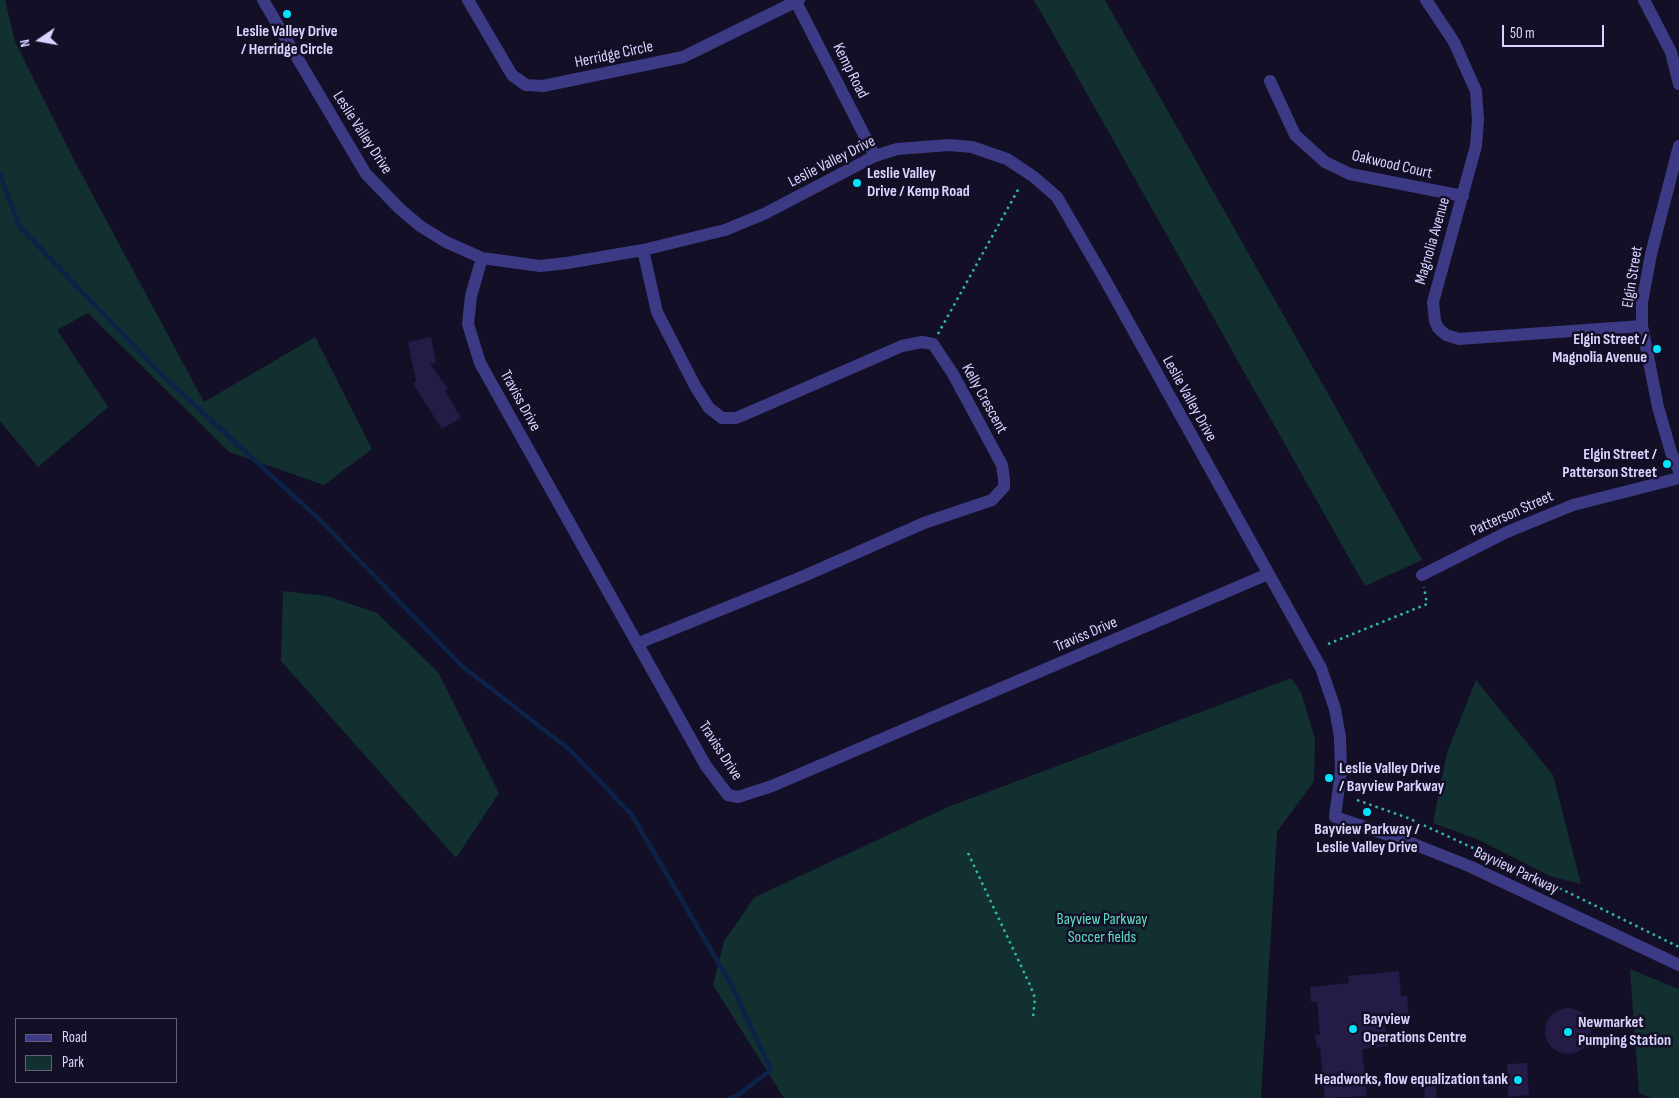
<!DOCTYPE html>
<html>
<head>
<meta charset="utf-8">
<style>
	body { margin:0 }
	#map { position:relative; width:1679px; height:1098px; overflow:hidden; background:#130f26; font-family:"Sofia Sans Condensed",sans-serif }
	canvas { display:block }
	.legend { position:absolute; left:15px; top:1018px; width:162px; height:65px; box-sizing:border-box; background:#130f26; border:1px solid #625e7d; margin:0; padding:6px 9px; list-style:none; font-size:15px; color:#d9d4ff }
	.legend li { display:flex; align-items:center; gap:10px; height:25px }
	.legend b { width:25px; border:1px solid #625e7d }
	.north { position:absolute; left:15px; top:15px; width:50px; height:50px; -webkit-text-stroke:4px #130f26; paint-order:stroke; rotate:258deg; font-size:14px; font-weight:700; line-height:20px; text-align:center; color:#d9d4ff }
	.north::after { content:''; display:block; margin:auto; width:18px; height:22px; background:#d9d4ff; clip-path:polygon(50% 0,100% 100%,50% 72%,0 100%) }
	.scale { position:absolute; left:1502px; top:25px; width:102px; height:22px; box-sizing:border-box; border:2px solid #d9d4ff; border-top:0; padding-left:6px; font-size:15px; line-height:18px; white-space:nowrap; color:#d9d4ff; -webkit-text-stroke:4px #130f26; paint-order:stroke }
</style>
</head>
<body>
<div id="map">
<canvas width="1679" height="1098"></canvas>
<ul class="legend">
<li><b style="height:6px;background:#3d3a85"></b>Road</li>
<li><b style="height:14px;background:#12302f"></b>Park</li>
</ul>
<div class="north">N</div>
<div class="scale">50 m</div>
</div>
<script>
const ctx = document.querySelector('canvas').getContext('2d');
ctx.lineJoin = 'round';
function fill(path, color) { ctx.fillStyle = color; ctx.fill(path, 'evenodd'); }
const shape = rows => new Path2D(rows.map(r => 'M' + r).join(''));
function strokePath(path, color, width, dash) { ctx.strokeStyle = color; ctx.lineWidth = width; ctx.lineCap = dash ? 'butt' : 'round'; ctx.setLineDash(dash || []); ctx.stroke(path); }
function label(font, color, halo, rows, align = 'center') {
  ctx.font = font + ' "Sofia Sans Condensed",sans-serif'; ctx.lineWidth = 5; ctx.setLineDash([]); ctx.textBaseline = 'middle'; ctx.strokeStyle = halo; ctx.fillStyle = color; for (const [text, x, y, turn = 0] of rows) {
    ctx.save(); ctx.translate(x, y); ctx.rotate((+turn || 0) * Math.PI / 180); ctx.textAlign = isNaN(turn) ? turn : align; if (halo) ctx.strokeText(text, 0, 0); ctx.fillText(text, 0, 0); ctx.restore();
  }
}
const green = shape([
	[0,0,5,0,15,41,75,162,204,402,315,337,372,449,324,485,229,452,88,313,57,330,108,407,38,467,0,421],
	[1034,0,1105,0,1422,560,1365,586],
	[283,591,327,596,377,613,438,672,499,793,456,858,281,661],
	[1291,678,1301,692,1315,739,1314,781,1277,832,1261,1098,784,1098,713,985,724,941,755,897,948,807],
	[1476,680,1553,775,1581,884,1550,876,1477,839,1433,823,1447,753],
	[1630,969,1679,989,1679,1098,1652,1098,1639,1093]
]);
const stream = shape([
	[0,174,19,226,164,377,321,521,462,666,570,750,632,815,732,986,771,1070,738,1095,730,1098]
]);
const building = shape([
	[431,337,436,363,430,364,448,389,445,391,461,418,442,429,413,384,416,381,408,342],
	[1399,971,1401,996,1407,995,1409,1020,1385,1023,1388,1046,1362,1049,1367,1096,1325,1098,1320,1047,1317,1048,1315,1035,1320,1035,1317,1002,1311,1002,1310,987,1349,983,1348,976],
	'1545 1031a23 23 0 1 1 46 0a23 23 0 1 1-46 0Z',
	[1527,1063,1529,1095,1508,1097,1507,1064],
	[1435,1078,1437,1098,1425,1098,1423,1080]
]);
const path = shape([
	[938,334,1019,188],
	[1328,644,1427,604,1424,587],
	[1357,800,1408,818,1545,881,1679,947],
	[968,853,1030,985,1035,998,1033,1017]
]);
const minor = shape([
	[263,0,366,174,400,209,420,226,446,242,482,258,540,266,567,263,643,250,725,230,764,214,875,156,897,149,949,145,972,147,1007,159,1034,177,1057,197,1103,276,1321,668,1335,709,1340,737,1341,770,1335,817,1406,841,1469,866,1679,965],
	[468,0,512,75,526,85,543,86,683,57,799,0],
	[1426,0,1454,42,1476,91,1478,120,1476,146,1433,302,1435,321,1438,328,1446,335,1459,339,1642,326],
	[1644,0,1671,52,1679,84],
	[796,2,875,156],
	[1270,81,1295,135,1325,162,1350,174,1463,196],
	[1679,146,1651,254,1642,303,1642,326,1658,407,1671,452,1679,471],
	[482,258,471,296,468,324,480,363,706,766,728,795,738,797,772,786,1268,574],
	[1422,575,1507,532,1573,505,1679,478],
	[639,643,804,576,924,523,992,500,1004,487,1004,479,1002,465,953,374,933,344,922,342,902,346,748,413,736,418,722,418,709,408,695,386,657,312,643,250]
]);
const markers = [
	[287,14,5,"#00e5ff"],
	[857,183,5,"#00e5ff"],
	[1657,349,5,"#00e5ff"],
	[1667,464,5,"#00e5ff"],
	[1329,778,5,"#00e5ff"],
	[1367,812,5,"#00e5ff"],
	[1353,1029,5,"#00e5ff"],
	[1568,1032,5,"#00e5ff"],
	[1518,1080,5,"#00e5ff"]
];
const poiNames = [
	["Leslie Valley Drive",287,32,"center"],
	["/ Herridge Circle",287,50,"center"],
	["Leslie Valley",867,174],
	["Drive / Kemp Road",867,192],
	["Elgin Street /",1647,340,"right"],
	["Magnolia Avenue",1647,358,"right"],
	["Elgin Street /",1657,455,"right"],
	["Patterson Street",1657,473,"right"],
	["Leslie Valley Drive",1339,769],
	["/ Bayview Parkway",1339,787],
	["Bayview Parkway /",1367,830,"center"],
	["Leslie Valley Drive",1367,848,"center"],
	["Bayview",1363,1020],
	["Operations Centre",1363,1038],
	["Newmarket",1578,1023],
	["Pumping Station",1578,1041],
	["Headworks, flow equalization tank",1508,1080,"right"]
];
const streetNames = [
	["Herridge Circle",614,55,-12],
	["Kemp Road",850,71,63],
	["Leslie Valley Drive",362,133,57],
	["Leslie Valley Drive",832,162,-27],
	["Oakwood Court",1392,165,13],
	["Magnolia Avenue",1433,241,-74],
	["Elgin Street",1633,277,-81],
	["Kelly Crescent",984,399,61],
	["Leslie Valley Drive",1189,399,61],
	["Traviss Drive",520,401,61],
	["Patterson Street",1512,514,-24],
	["Traviss Drive",1086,635,-23],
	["Traviss Drive",720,751,57],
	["Bayview Parkway",1516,871,25]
];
const parkNames = [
	["Bayview Parkway",1102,920],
	["Soccer fields",1102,938]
];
fill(green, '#12302f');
strokePath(stream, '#0c2248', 4.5);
fill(building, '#241b47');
strokePath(path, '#2fb8b0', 2.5, [2.5, 4]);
strokePath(minor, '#3d3a85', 12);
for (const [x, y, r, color] of markers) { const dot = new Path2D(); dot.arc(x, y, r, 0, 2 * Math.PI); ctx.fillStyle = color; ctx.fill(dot); strokePath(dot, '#130f26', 2); }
label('bold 16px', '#d9d4ff', '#130f26', poiNames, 'left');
label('16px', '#d9d4ff', '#130f26', streetNames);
label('16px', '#5fe0c0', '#130f26', parkNames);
</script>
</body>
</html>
